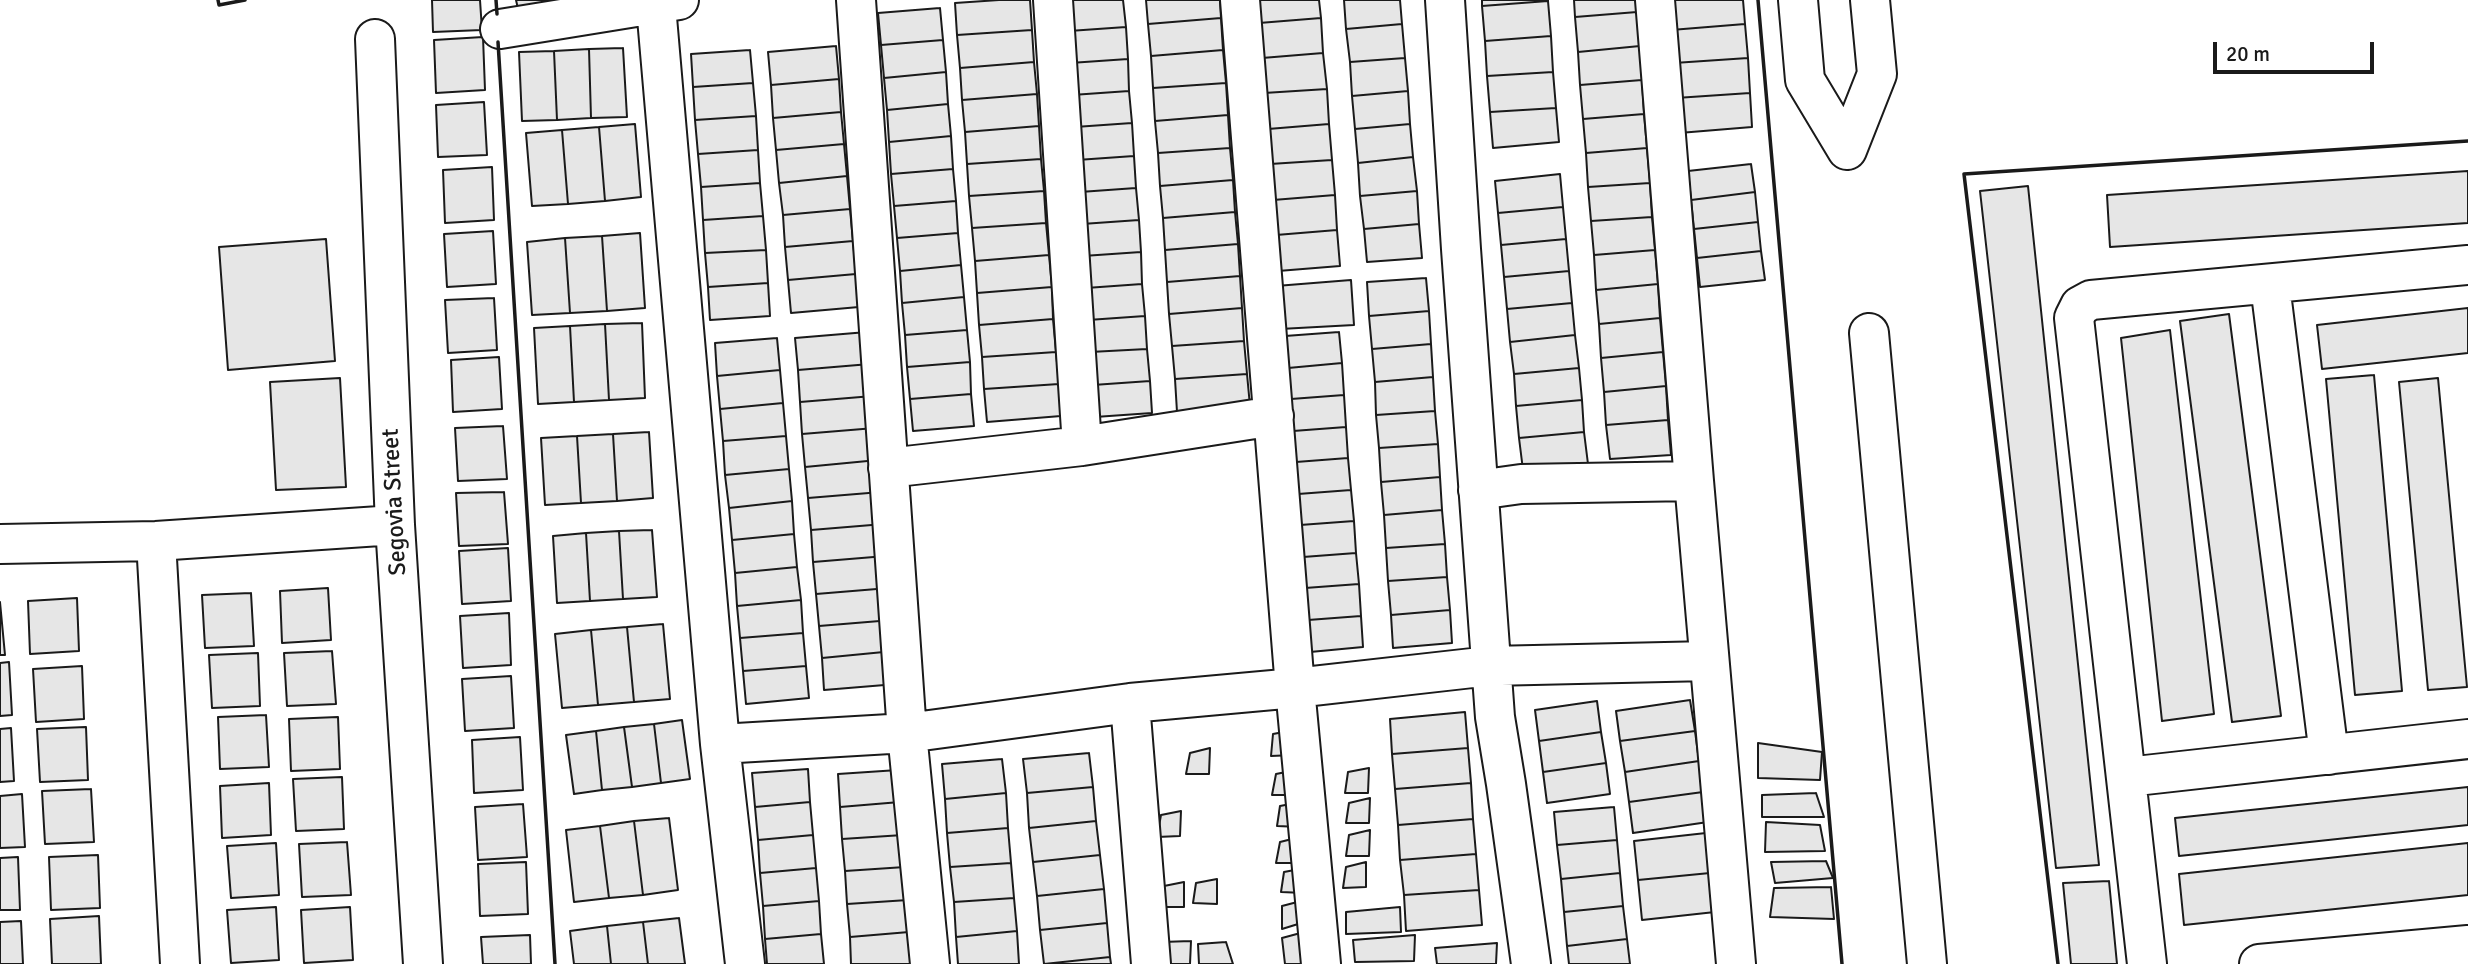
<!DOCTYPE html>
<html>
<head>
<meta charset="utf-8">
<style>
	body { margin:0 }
	#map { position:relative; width:2468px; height:964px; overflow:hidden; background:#fff; font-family:Signika,sans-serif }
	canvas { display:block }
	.scale { position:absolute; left:2213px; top:42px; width:161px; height:32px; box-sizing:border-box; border:4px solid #1a1a1a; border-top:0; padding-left:9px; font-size:21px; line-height:24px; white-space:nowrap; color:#1a1a1a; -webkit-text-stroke:5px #fff; paint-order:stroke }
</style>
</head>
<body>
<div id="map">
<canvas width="2468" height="964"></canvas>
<div class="scale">20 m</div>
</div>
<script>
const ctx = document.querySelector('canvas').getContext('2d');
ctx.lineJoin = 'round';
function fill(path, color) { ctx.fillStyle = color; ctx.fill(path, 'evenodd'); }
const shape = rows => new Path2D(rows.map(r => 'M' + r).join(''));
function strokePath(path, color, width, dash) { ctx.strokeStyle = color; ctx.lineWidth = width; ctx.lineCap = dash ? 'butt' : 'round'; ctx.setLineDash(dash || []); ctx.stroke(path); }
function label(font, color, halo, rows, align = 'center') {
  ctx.font = font + ' Signika,sans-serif'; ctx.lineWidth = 5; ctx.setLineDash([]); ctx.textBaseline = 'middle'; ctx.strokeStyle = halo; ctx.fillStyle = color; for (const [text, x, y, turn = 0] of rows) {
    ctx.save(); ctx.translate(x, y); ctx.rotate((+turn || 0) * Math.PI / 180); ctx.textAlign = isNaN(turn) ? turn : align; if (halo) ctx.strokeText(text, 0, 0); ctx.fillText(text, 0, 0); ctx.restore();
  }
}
const building = shape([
	[432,0,480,0,482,30,433,32,432,0],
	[516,0,551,0,552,4,519,13,516,0],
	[999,0,1030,0,1032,30,957,35,955,3,999,0],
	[1066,0,1123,0,1126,27,1069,31,1066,0],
	[1146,0,1220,0,1221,18,1148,24,1146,0],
	[1258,0,1319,0,1321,18,1259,23,1258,0],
	[1344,0,1400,0,1402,24,1346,29,1344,0],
	[1482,0,1548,0,1548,1,1482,6,1482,0],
	[1574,0,1636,0,1637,12,1575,17,1574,0],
	[1669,0,1743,0,1745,24,1671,30,1669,0],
	[1548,1,1551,36,1485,41,1482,6,1548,1],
	[940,8,943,40,881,45,878,13,940,8],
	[1637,12,1640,46,1578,52,1575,17,1637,12],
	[1221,18,1223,50,1151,56,1148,24,1221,18],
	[1321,18,1323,53,1262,58,1259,23,1321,18],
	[1402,24,1405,58,1350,62,1346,29,1402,24],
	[1745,24,1748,58,1674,63,1671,30,1745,24],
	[1126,27,1128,59,1070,63,1069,31,1126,27],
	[1032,30,1034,62,960,68,957,35,1032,30],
	[1551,36,1553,72,1487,76,1485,41,1551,36],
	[483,37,485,90,436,93,434,40,483,37],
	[943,40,946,72,884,78,881,45,943,40],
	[836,46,839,79,771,85,768,52,836,46],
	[1640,46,1642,80,1580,85,1578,52,1640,46],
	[623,48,627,117,591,118,589,49,623,48],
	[589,49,591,118,557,120,554,51,589,49],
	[750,50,753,83,693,87,691,54,750,50],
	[1223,50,1226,83,1153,88,1151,56,1223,50],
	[554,51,557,120,522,121,519,52,554,51],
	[1323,53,1327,89,1264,93,1262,58,1323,53],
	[1405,58,1408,91,1352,96,1350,62,1405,58],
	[1748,58,1750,93,1676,98,1674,63,1748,58],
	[1128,59,1129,91,1072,95,1070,63,1128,59],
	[1034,62,1037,94,962,100,960,68,1034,62],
	[946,72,948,104,887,110,884,78,946,72],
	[1553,72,1556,108,1490,112,1487,76,1553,72],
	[839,79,841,112,773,118,771,85,839,79],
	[1642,80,1644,114,1583,119,1580,85,1642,80],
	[753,83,756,116,695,120,693,87,753,83],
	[1226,83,1228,115,1155,121,1153,88,1226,83],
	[1327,89,1329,124,1268,129,1264,93,1327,89],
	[1129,91,1132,123,1075,127,1072,95,1129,91],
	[1408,91,1410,124,1355,129,1352,96,1408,91],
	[1750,93,1752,127,1679,133,1676,98,1750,93],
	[1037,94,1039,126,965,132,962,100,1037,94],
	[484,102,487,155,438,157,436,105,484,102],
	[948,104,951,136,889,142,887,110,948,104],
	[1556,108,1559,142,1493,148,1490,112,1556,108],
	[841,112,844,144,776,150,773,118,841,112],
	[1644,114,1647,148,1586,153,1583,119,1644,114],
	[1228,115,1230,148,1158,153,1155,121,1228,115],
	[756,116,758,150,698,154,695,120,756,116],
	[1132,123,1134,156,1077,160,1075,127,1132,123],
	[635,124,641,197,605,201,599,127,635,124],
	[1329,124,1332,160,1270,164,1268,129,1329,124],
	[1410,124,1413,157,1358,163,1355,129,1410,124],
	[1039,126,1041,159,967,164,965,132,1039,126],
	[599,127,605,201,568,204,562,130,599,127],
	[562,130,568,204,532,206,526,133,562,130],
	[951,136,953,169,891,174,889,142,951,136],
	[844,144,847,176,779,183,776,150,844,144],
	[1230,148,1233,180,1160,186,1158,153,1230,148],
	[1647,148,1650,183,1588,187,1586,153,1647,148],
	[758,150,760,183,701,187,698,154,758,150],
	[1134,156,1136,188,1080,192,1077,160,1134,156],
	[1413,157,1417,191,1360,196,1358,163,1413,157],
	[1041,159,1044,191,969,196,967,164,1041,159],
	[1332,160,1335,195,1273,200,1270,164,1332,160],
	[1751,164,1755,192,1691,200,1688,171,1751,164],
	[492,167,494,220,445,223,443,170,492,167],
	[953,169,956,201,894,206,891,174,953,169],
	[2468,171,2468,223,2110,247,2107,195,2468,171],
	[1560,174,1563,207,1498,213,1495,181,1560,174],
	[847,176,850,209,783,215,779,183,847,176],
	[1233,180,1235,212,1163,218,1160,186,1233,180],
	[760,183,763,216,703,220,701,187,760,183],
	[1650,183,1652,217,1591,221,1588,187,1650,183],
	[2028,186,2099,865,2056,868,1980,191,2028,186],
	[1136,188,1139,220,1082,224,1080,192,1136,188],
	[1044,191,1046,223,972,228,969,196,1044,191],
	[1417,191,1419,224,1364,229,1360,196,1417,191],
	[1755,192,1758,222,1694,229,1691,200,1755,192],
	[1335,195,1337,230,1276,235,1273,200,1335,195],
	[956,201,958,233,897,238,894,206,956,201],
	[1563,207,1566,239,1501,245,1498,213,1563,207],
	[850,209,853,241,785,247,783,215,850,209],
	[1235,212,1238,244,1165,250,1163,218,1235,212],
	[763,216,766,250,705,253,703,220,763,216],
	[1652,217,1655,250,1594,255,1591,221,1652,217],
	[1139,220,1141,252,1083,256,1082,224,1139,220],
	[1758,222,1761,251,1697,258,1694,229,1758,222],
	[1046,223,1049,255,975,261,972,228,1046,223],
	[1419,224,1422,258,1367,262,1364,229,1419,224],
	[1337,230,1340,266,1278,271,1276,235,1337,230],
	[493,231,496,284,447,287,444,234,493,231],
	[640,233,645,308,607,311,602,236,640,233],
	[958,233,961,265,900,271,897,238,958,233],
	[602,236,607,311,570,313,565,238,602,236],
	[565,238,570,313,532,315,527,242,565,238],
	[326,239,335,361,228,370,219,247,326,239],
	[1566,239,1569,271,1504,277,1501,245,1566,239],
	[853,241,856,274,788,280,785,247,853,241],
	[1238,244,1240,276,1167,282,1165,250,1238,244],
	[766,250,768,283,708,287,705,253,766,250],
	[1655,250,1658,284,1596,290,1594,255,1655,250],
	[1761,251,1765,280,1700,287,1697,258,1761,251],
	[1141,252,1142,284,1086,288,1083,256,1141,252],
	[1049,255,1052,287,977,293,975,261,1049,255],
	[961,265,964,297,902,303,900,271,961,265],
	[1569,271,1572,303,1507,309,1504,277,1569,271],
	[856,274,859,307,791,313,788,280,856,274],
	[1240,276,1242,308,1169,314,1167,282,1240,276],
	[1426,278,1429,311,1369,316,1367,282,1426,278],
	[1351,280,1354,325,1280,329,1276,286,1351,280],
	[768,283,770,316,710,320,708,287,768,283],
	[1142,284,1145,316,1088,320,1086,288,1142,284],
	[1658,284,1660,318,1599,324,1596,290,1658,284],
	[1052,287,1053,319,979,325,977,293,1052,287],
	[964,297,967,330,905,335,902,303,964,297],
	[494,298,497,350,448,353,445,300,494,298],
	[1572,303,1575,335,1510,342,1507,309,1572,303],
	[1242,308,1244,341,1172,346,1169,314,1242,308],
	[2468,308,2468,353,2322,369,2317,325,2468,308],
	[1429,311,1431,344,1372,349,1369,316,1429,311],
	[2229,314,2281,716,2232,722,2180,321,2229,314],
	[1145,316,1147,349,1090,352,1088,320,1145,316],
	[1660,318,1663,352,1601,358,1599,324,1660,318],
	[1053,319,1056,352,982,357,979,325,1053,319],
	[642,323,645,398,609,400,605,324,642,323],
	[605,324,609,400,574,402,570,326,605,324],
	[570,326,574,402,538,404,534,328,570,326],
	[967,330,970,362,907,367,905,335,967,330],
	[2170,330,2214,714,2162,721,2121,338,2170,330],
	[867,332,870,364,798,370,795,338,867,332],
	[1339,332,1342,363,1288,368,1285,336,1339,332],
	[1575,335,1579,368,1514,374,1510,342,1575,335],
	[777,338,780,370,717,376,715,343,777,338],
	[1244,341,1247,374,1175,379,1172,346,1244,341],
	[1431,344,1433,377,1375,382,1372,349,1431,344],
	[1147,349,1150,381,1093,385,1090,352,1147,349],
	[1056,352,1059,384,984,389,982,357,1056,352],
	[1663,352,1666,386,1604,392,1601,358,1663,352],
	[499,357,502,409,453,412,451,360,499,357],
	[970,362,971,394,910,399,907,367,970,362],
	[1342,363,1344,395,1291,399,1288,368,1342,363],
	[870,364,873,396,800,402,798,370,870,364],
	[1579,368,1582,400,1516,406,1514,374,1579,368],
	[780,370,783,403,720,409,717,376,780,370],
	[1247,374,1250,406,1177,412,1175,379,1247,374],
	[2374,375,2402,691,2355,695,2326,379,2374,375],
	[1433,377,1435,411,1376,415,1375,382,1433,377],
	[340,378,346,487,276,490,270,382,340,378],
	[2438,378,2467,687,2428,690,2399,382,2438,378],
	[1150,381,1152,413,1095,417,1093,385,1150,381],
	[1059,384,1061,416,987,422,984,389,1059,384],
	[1666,386,1668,420,1606,425,1604,392,1666,386],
	[971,394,974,426,913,431,910,399,971,394],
	[1344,395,1346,427,1293,431,1291,399,1344,395],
	[873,396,875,428,802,434,800,402,873,396],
	[1582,400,1584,432,1519,438,1516,406,1582,400],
	[783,403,786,436,723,441,720,409,783,403],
	[1435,411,1438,444,1379,448,1376,415,1435,411],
	[1668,420,1671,455,1610,459,1606,425,1668,420],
	[503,426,507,479,458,481,455,428,503,426],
	[1346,427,1348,458,1296,462,1293,431,1346,427],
	[875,428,878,460,805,467,802,434,875,428],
	[649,432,653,498,617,501,613,434,649,432],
	[1584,432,1588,464,1523,470,1519,438,1584,432],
	[613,434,617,501,581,503,577,436,613,434],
	[577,436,581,503,545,505,541,438,577,436],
	[786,436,789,469,725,475,723,441,786,436],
	[1438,444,1440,477,1381,482,1379,448,1438,444],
	[1348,458,1351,490,1298,494,1296,462,1348,458],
	[878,460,881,492,808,498,805,467,878,460],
	[789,469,792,501,729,508,725,475,789,469],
	[1440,477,1442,510,1384,515,1381,482,1440,477],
	[1351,490,1354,521,1300,525,1298,494,1351,490],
	[504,492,508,544,459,546,456,493,504,492],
	[881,492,884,524,811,530,808,498,881,492],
	[792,501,794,534,732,540,729,508,792,501],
	[1442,510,1445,544,1386,548,1384,515,1442,510],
	[1354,521,1356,553,1303,557,1300,525,1354,521],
	[884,524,886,556,813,562,811,530,884,524],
	[652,530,657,597,623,599,619,531,652,530],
	[619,531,623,599,590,601,586,533,619,531],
	[586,533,590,601,557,603,553,536,586,533],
	[794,534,797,567,735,573,732,540,794,534],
	[1445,544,1447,577,1388,581,1386,548,1445,544],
	[508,548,511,601,462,604,459,551,508,548],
	[1356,553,1359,584,1305,588,1303,557,1356,553],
	[886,556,889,588,816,594,813,562,886,556],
	[797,567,801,600,737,606,735,573,797,567],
	[1447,577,1450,610,1391,615,1388,581,1447,577],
	[1359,584,1361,616,1308,620,1305,588,1359,584],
	[328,588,331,640,282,643,280,591,328,588],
	[889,588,892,620,819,626,816,594,889,588],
	[251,593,254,646,205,648,202,595,251,593],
	[77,598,79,651,30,654,28,601,77,598],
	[801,600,803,633,740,638,737,606,801,600],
	[0,602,5,655,0,655,0,602],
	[1450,610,1452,643,1393,648,1391,615,1450,610],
	[509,613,511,665,463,668,460,616,509,613],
	[1361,616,1363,647,1310,652,1308,620,1361,616],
	[892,620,894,651,822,658,819,626,892,620],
	[663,624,670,699,634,702,627,627,663,624],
	[627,627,634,702,598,705,591,630,627,627],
	[591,630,598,705,562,708,555,634,591,630],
	[803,633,806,666,743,671,740,638,803,633],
	[332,651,336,704,287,706,284,653,332,651],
	[894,651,897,684,824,690,822,658,894,651],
	[258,653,260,706,212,708,209,655,258,653],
	[9,662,12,715,0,716,0,663,9,662],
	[82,666,84,719,36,722,33,669,82,666],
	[806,666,809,698,746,704,743,671,806,666],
	[511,676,514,728,465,731,462,679,511,676],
	[1690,700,1695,731,1620,741,1616,711,1690,700],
	[1597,701,1601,732,1539,741,1535,710,1597,701],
	[1465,712,1468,748,1392,754,1390,719,1465,712],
	[266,715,269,767,220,769,218,717,266,715],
	[338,717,340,769,291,771,289,719,338,717],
	[682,720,690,779,661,783,654,724,682,720],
	[654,724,661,783,632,787,624,727,654,724],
	[86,727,88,780,40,782,37,729,86,727],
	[624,727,632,787,602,790,596,731,624,727],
	[11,728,14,781,0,782,0,729,11,728],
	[1294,730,1294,755,1271,756,1273,734,1294,730],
	[596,731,602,790,574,794,566,735,596,731],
	[1695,731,1699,761,1625,772,1620,741,1695,731],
	[1601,732,1606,763,1543,772,1539,741,1601,732],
	[520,737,523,790,474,793,472,740,520,737],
	[1758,743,1822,752,1820,780,1758,778,1758,743],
	[1210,748,1209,774,1186,774,1190,753,1210,748],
	[1468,748,1471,783,1395,789,1392,754,1468,748],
	[1089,753,1093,787,1027,793,1023,759,1089,753],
	[1002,759,1006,793,945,799,942,764,1002,759],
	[1699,761,1703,792,1629,802,1625,772,1699,761],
	[1606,763,1610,794,1547,803,1543,772,1606,763],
	[1369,768,1368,793,1345,793,1348,772,1369,768],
	[808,769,810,802,755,807,752,773,808,769],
	[898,770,900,802,840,807,838,774,898,770],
	[1296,770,1295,795,1272,795,1276,774,1296,770],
	[342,777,344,829,296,831,293,779,342,777],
	[269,783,271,835,222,838,220,786,269,783],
	[1471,783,1473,819,1398,825,1395,789,1471,783],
	[1093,787,1096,821,1029,828,1027,793,1093,787],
	[2468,787,2468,825,2179,856,2175,818,2468,787],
	[91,789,94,842,45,844,42,791,91,789],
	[1703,792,1708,822,1633,833,1629,802,1703,792],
	[1006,793,1008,828,947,833,945,799,1006,793],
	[1816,793,1824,817,1762,817,1762,795,1816,793],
	[22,794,25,847,0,848,0,796,22,794],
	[1370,798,1369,823,1346,823,1349,803,1370,798],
	[810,802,813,835,758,840,755,807,810,802],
	[900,802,903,835,842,839,840,807,900,802],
	[1301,802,1300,827,1277,826,1280,806,1301,802],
	[523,804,527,857,478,860,475,807,523,804],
	[1614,807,1617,840,1557,845,1554,812,1614,807],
	[1181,811,1180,836,1157,837,1161,815,1181,811],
	[669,818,678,890,643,895,634,821,669,818],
	[1473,819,1476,854,1400,860,1398,825,1473,819],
	[634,821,643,895,609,898,600,826,634,821],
	[1096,821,1100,855,1033,862,1029,828,1096,821],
	[1766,822,1820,825,1825,851,1765,852,1766,822],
	[600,826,609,898,574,902,566,830,600,826],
	[1008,828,1011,863,950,867,947,833,1008,828],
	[1370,830,1369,856,1346,856,1349,835,1370,830],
	[1706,833,1710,873,1638,880,1634,841,1706,833],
	[813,835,816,868,760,873,758,840,813,835],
	[903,835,905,867,845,871,842,839,903,835],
	[1300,837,1300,863,1276,863,1280,842,1300,837],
	[1617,840,1620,873,1561,879,1557,845,1617,840],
	[347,842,351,895,302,897,299,844,347,842],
	[276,843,279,895,231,898,227,846,276,843],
	[2468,843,2468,895,2184,925,2179,874,2468,843],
	[1476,854,1479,890,1404,895,1400,860,1476,854],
	[98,855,100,908,51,910,49,857,98,855],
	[1100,855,1104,889,1037,896,1033,862,1100,855],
	[18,857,20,910,0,910,0,858,18,857],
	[1826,861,1833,878,1775,883,1771,862,1826,861],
	[526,862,528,914,480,916,478,864,526,862],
	[1366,862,1366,887,1343,888,1346,867,1366,862],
	[1011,863,1014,898,954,902,950,867,1011,863],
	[905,867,908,900,847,904,845,871,905,867],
	[816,868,819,901,763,906,760,873,816,868],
	[1305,868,1304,893,1281,892,1284,872,1305,868],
	[1620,873,1623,906,1564,912,1561,879,1620,873],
	[1710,873,1715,912,1642,920,1638,880,1710,873],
	[1217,879,1217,904,1193,903,1196,883,1217,879],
	[2109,881,2117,964,2071,964,2063,883,2109,881],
	[1184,882,1184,907,1160,907,1164,886,1184,882],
	[1831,887,1834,919,1770,917,1774,888,1831,887],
	[1104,889,1107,923,1040,930,1037,896,1104,889],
	[1479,890,1482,925,1406,931,1404,895,1479,890],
	[1014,898,1017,931,956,937,954,902,1014,898],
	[908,900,909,932,850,937,847,904,908,900],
	[1305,900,1311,920,1282,929,1282,906,1305,900],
	[819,901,821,934,765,939,763,906,819,901],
	[1623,906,1627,939,1567,946,1564,912,1623,906],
	[276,907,279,960,231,963,227,910,276,907],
	[350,907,353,960,304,963,301,910,350,907],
	[1400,907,1401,932,1346,934,1346,912,1400,907],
	[99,916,101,964,52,964,50,919,99,916],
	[679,918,685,964,648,964,643,922,679,918],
	[21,921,23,964,0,964,0,922,21,921],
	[643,922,648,964,611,964,607,926,643,922],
	[1107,923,1110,957,1044,964,1040,930,1107,923],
	[607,926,611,964,574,964,570,931,607,926],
	[1017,931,1019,964,958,964,956,937,1017,931],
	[1308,931,1302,964,1285,964,1282,938,1308,931],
	[909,932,912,964,851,964,850,937,909,932],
	[821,934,824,964,767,964,765,939,821,934],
	[530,935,531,964,483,964,481,937,530,935],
	[1415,935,1414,961,1355,962,1353,940,1415,935],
	[1627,939,1630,964,1569,964,1567,946,1627,939],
	[1191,941,1190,964,1165,964,1162,942,1191,941],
	[1226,942,1233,964,1199,964,1198,944,1226,942],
	[1497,943,1496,964,1437,964,1435,948,1497,943],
	[1110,957,1111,964,1044,964,1110,957]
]);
const minor = shape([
	[856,0,907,733,930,964],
	[1053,0,1082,446],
	[1240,0,1295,688,1321,964],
	[1445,0,1461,249,1495,717,1506,784,1531,964],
	[1655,0,1694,481,1736,964],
	[656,6,720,744,745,964],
	[500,29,679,0],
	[375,39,395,525,423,964],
	[2270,285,2329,755],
	[1869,333,1927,964],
	[888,468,1082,446,1274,416],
	[1478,490,1521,484,1694,481],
	[156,541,180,964],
	[0,544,156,541,395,525],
	[1130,703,1151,964],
	[720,744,907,733,1130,703,1295,688,1490,666,1709,661],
	[2127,777,2468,739],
	[2147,964,2074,318,2080,306,2091,300,2468,265],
	[2259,964,2468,945]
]);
const tertiary = shape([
	[1798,0,1805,80,1847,150],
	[1847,150,1877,74,1870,0]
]);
const wall = shape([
	[218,0,219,5,245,0],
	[496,0,497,14],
	[1758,0,1842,964],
	[498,42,555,964],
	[2058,964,1964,174,2468,141]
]);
const streetNames = [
	["Segovia Street",395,502,-93]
];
fill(building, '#e6e6e6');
strokePath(building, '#1a1a1a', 2);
strokePath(minor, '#1a1a1a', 42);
strokePath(tertiary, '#1a1a1a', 42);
strokePath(minor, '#fff', 38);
strokePath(tertiary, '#fff', 38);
strokePath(wall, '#1a1a1a', 3.5);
label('24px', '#1a1a1a', '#fff', streetNames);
</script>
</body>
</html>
